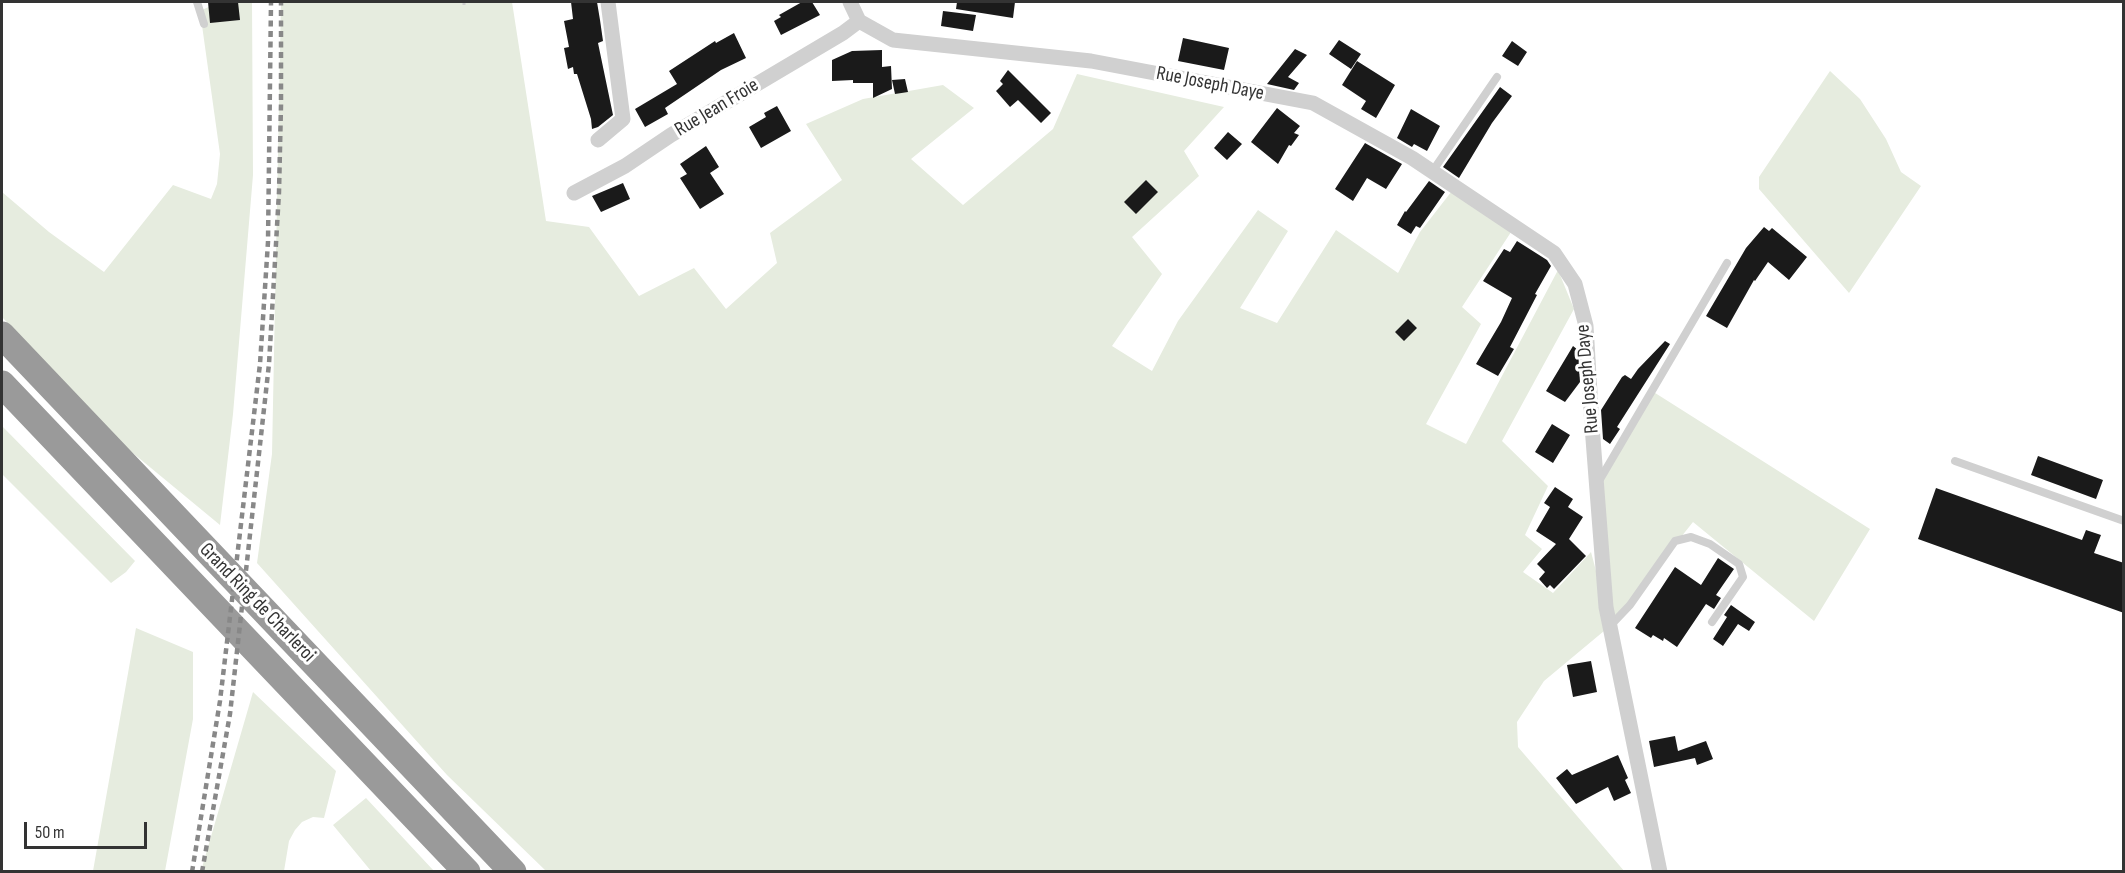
<!DOCTYPE html>
<html>
<head>
<meta charset="utf-8">
<style>
	body { margin:0 }
	#map { position:relative; width:2125px; height:873px; overflow:hidden; background:#fff; font-family:"Sofia Sans Condensed",sans-serif }
	canvas { display:block }
	.frame { position:absolute; inset:0; border:3px solid #333; pointer-events:none }
	.scale { position:absolute; left:24px; top:822px; width:123px; height:27px; box-sizing:border-box; border:3px solid #333; border-top:0; padding-left:8px; font-size:18px; line-height:21px; white-space:nowrap; color:#333; -webkit-text-stroke:4px #fff; paint-order:stroke }
</style>
</head>
<body>
<div id="map">
<canvas width="2125" height="873"></canvas>
<div class="frame"></div>
<div class="scale">50 m</div>
</div>
<script>
const ctx = document.querySelector('canvas').getContext('2d');
ctx.lineJoin = 'round';
function fill(path, color) { ctx.fillStyle = color; ctx.fill(path, 'evenodd'); }
const shape = rows => new Path2D(rows.map(r => 'M' + r).join(''));
function strokePath(path, color, width, dash) { ctx.strokeStyle = color; ctx.lineWidth = width; ctx.lineCap = dash ? 'butt' : 'round'; ctx.setLineDash(dash || []); ctx.stroke(path); }
function label(font, color, halo, rows, align = 'center') {
  ctx.font = font + ' "Sofia Sans Condensed",sans-serif'; ctx.lineWidth = 6; ctx.setLineDash([]); ctx.textBaseline = 'middle'; ctx.strokeStyle = halo; ctx.fillStyle = color; for (const [text, x, y, turn = 0] of rows) {
    ctx.save(); ctx.translate(x, y); ctx.rotate((+turn || 0) * Math.PI / 180); ctx.textAlign = isNaN(turn) ? turn : align; if (halo) ctx.strokeText(text, 0, 0); ctx.fillText(text, 0, 0); ctx.restore();
  }
}
const green = shape([
	[219,2,252,2,253,175,233,414,220,525,128,449,2,317,2,192,49,232,104,272,173,185,211,199,217,184,220,154,200,11],
	[281,2,512,2,546,221,589,227,639,296,694,268,726,309,777,263,770,233,842,180,806,124,863,99,943,85,974,108,911,159,963,205,1053,129,1077,74,1224,107,1184,151,1199,176,1132,237,1162,274,1112,346,1152,371,1178,321,1258,210,1288,231,1240,308,1277,323,1336,230,1398,273,1420,232,1455,187,1515,226,1462,307,1481,324,1426,424,1466,444,1558,270,1574,309,1502,441,1548,486,1525,535,1542,549,1523,572,1553,593,1591,552,1609,620,1597,484,1652,391,1870,529,1814,621,1693,522,1610,626,1544,681,1517,722,1518,747,1625,872,546,871,447,775,257,563,272,454],
	[1830,71,1860,99,1886,139,1901,172,1921,186,1849,293,1759,189,1759,177],
	[2,426,135,561,126,572,111,583,2,474],
	[136,628,193,652,193,719,165,871,93,871],
	[253,692,336,771,324,818,313,817,302,822,295,830,289,841,284,871,201,871],
	[366,798,434,871,371,871,333,825]
]);
const building = shape([
	[208,2,238,2,240,20,210,23],
	[571,2,597,2,600,20,603,41,598,43,613,115,598,127,592,129,591,119,577,74,574,74,573,67,568,69,564,48,569,47,564,21,573,19],
	[802,2,812,2,820,15,781,35,774,21,781,17,779,15],
	[957,2,1015,2,1013,18,956,9],
	[943,11,976,15,973,31,941,26],
	[734,33,746,58,721,70,665,108,668,114,645,127,635,109,677,84,669,71,715,41,716,43],
	[1183,38,1229,48,1224,70,1178,61],
	[1339,40,1361,54,1351,69,1329,54],
	[1512,41,1527,52,1518,66,1502,56],
	[1295,49,1307,55,1288,77,1299,83,1294,90,1267,84],
	[882,50,882,67,891,66,892,89,873,98,873,83,853,83,853,80,832,81,832,60,852,51],
	[1357,61,1395,85,1376,118,1361,109,1366,101,1342,85],
	[1008,70,1051,113,1041,123,1018,100,1010,107,996,91,1003,84,1000,81],
	[905,79,908,92,895,94,892,80],
	[1500,87,1512,96,1492,123,1459,178,1443,167],
	[777,106,791,131,761,148,749,127,766,117,764,113],
	[1277,108,1300,126,1294,133,1299,135,1291,146,1289,145,1278,164,1251,142],
	[1411,109,1440,126,1427,151,1414,144,1412,147,1397,138],
	[1228,132,1242,144,1227,160,1214,148],
	[1365,143,1402,164,1386,189,1367,178,1353,201,1335,189],
	[706,146,719,167,710,173,724,194,700,209,680,178,687,174,680,164],
	[1146,180,1158,192,1136,214,1124,202],
	[1429,181,1445,192,1420,228,1416,226,1411,234,1397,225,1405,211,1406,212],
	[623,183,630,199,601,212,592,196],
	[1764,227,1769,231,1772,228,1807,257,1789,280,1768,262,1755,281,1754,280,1727,328,1706,316,1746,248],
	[1517,241,1547,260,1551,266,1535,294,1537,295,1510,347,1514,349,1498,376,1476,364,1501,322,1512,298,1483,281,1504,249,1510,252],
	[1408,319,1417,328,1404,341,1395,332],
	[1665,341,1670,344,1617,427,1620,429,1610,444,1603,439,1601,410,1622,377,1625,375,1631,379,1638,369],
	[1573,346,1578,350,1580,382,1565,402,1546,391],
	[1552,424,1570,435,1553,463,1535,452],
	[2038,456,2103,480,2096,499,2031,475],
	[1555,487,1573,499,1568,507,1583,517,1569,539,1586,556,1554,589,1550,585,1547,588,1539,579,1545,572,1537,564,1556,544,1536,531,1550,507,1544,503],
	[1936,488,2082,540,2086,530,2101,535,2094,553,2124,563,2124,613,1918,539],
	[1718,558,1734,569,1716,595,1721,598,1714,609,1706,604,1677,647,1664,638,1663,641,1653,635,1651,638,1635,628,1675,567,1701,585],
	[1731,605,1755,622,1749,631,1738,624,1723,646,1713,639,1727,617,1724,615],
	[1591,661,1597,692,1573,697,1567,665],
	[1675,736,1678,751,1706,741,1713,759,1697,765,1695,758,1654,767,1649,741],
	[1618,755,1628,778,1625,780,1631,793,1614,801,1608,787,1576,804,1556,778,1567,769,1572,775]
]);
const path = shape([
	[464,2,464,8]
]);
const lane = shape([
	[197,2,204,24],
	[1432,172,1497,77],
	[1955,461,2124,521],
	[1599,481,1727,263],
	[1610,626,1630,605,1675,541,1691,537,1710,544,1739,564,1743,577,1712,622]
]);
const street = shape([
	[859,21,893,40,1091,61,1313,103,1412,158,1554,253,1575,284,1586,326,1592,426,1606,607,1660,872],
	[598,140,623,119,608,2],
	[574,193,625,166,671,135,843,33,859,21,850,2]
]);
const highway = shape([
	[2,335,513,872],
	[2,384,467,872]
]);
const rail = shape([
	[192,872,220,701,260,364,268,242,271,2],
	[202,872,230,714,269,364,279,192,281,105,281,2]
]);
const streetNames = [
	["Rue Joseph Daye",1210,84,11],
	["Rue Jean Froie",717,108,-31],
	["Rue Joseph Daye",1588,379,-95],
	["Grand Ring de Charleroi",257,603,46]
];
fill(green, '#e6ecdf');
fill(building, '#1a1a1a');
strokePath(path, '#cdcdcd', 3, [3, 3]);
strokePath(lane, '#d0d0d0', 8);
strokePath(street, '#d0d0d0', 15);
strokePath(highway, '#9a9a9a', 27);
strokePath(rail, '#888', 4.5, [6, 4.5]);
label('20px', '#333', '#fff', streetNames);
</script>
</body>
</html>
